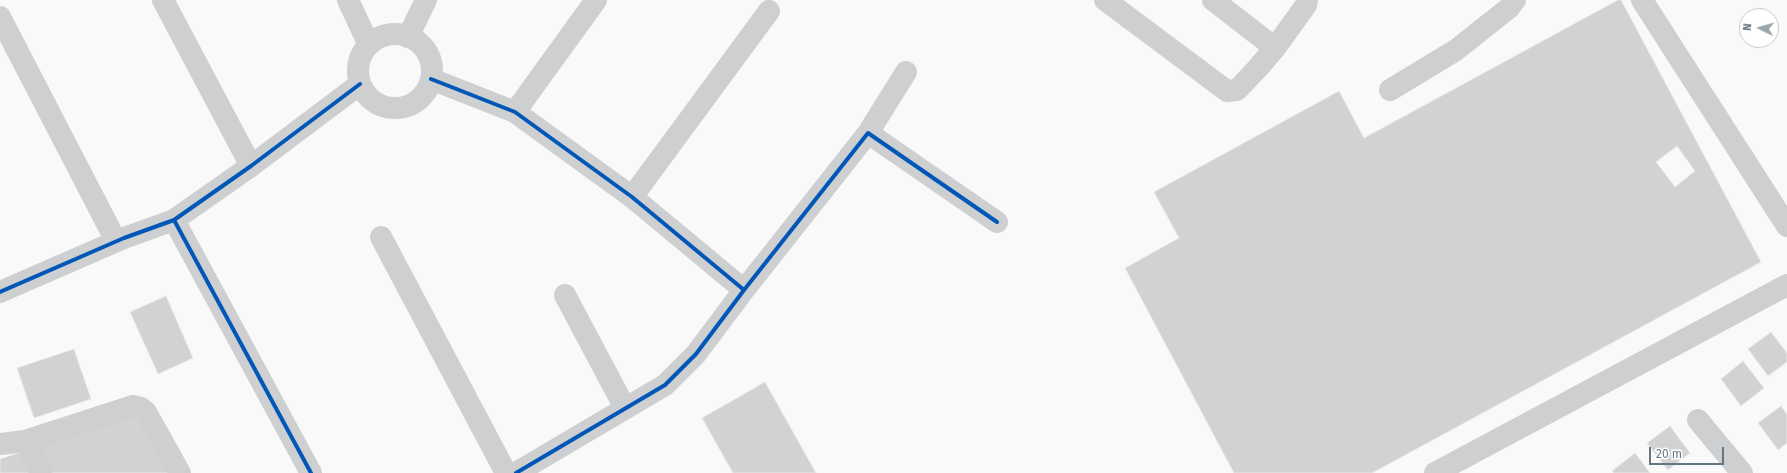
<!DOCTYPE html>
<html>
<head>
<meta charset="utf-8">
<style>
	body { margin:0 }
	#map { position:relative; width:1787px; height:473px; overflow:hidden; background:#f9f9f9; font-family:"Fira Sans",sans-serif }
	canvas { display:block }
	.north { position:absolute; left:1739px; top:8px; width:40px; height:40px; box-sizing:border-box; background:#fff; border:1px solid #c1c8cd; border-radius:50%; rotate:275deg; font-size:11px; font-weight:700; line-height:16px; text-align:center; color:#657683 }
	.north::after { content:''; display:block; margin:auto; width:14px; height:18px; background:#99a4ac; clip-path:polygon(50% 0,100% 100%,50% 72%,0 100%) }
	.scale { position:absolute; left:1649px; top:447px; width:75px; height:18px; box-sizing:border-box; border:2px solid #657683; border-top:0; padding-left:5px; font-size:12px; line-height:14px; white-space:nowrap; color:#657683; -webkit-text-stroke:3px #fff; paint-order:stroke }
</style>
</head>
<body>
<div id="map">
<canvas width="1787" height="473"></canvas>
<div class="north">N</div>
<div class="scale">20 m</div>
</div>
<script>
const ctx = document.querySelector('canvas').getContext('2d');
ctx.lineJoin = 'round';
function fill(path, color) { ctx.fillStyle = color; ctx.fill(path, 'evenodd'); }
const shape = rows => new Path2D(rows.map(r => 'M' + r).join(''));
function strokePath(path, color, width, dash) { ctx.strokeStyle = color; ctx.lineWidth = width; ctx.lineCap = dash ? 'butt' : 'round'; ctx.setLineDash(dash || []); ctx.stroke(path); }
const building = shape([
	[1618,0,1621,0,1761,262,1372,473,1234,473,1125,268,1179,238,1154,192,1339,91,1364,138,1618,0],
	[1677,146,1695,171,1675,187,1656,162,1677,146],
	[166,296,193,358,158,374,130,312,166,296],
	[1771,332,1787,353,1787,362,1768,376,1748,349,1771,332],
	[74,349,91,399,34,418,17,368,74,349],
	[1743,361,1764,388,1741,406,1721,379,1743,361],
	[765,382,816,473,733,473,702,418,765,382],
	[1781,406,1787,415,1787,443,1778,450,1758,423,1781,406],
	[136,414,168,473,0,473,0,459,136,414],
	[1670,426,1690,453,1668,470,1647,443,1670,426],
	[1635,453,1650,473,1614,473,1612,471,1635,453]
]);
const minor = shape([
	[163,0,251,166],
	[348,0,369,45],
	[1105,0,1227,91,1237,90,1257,69,1275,48,1306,5,1307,0],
	[1213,0,1275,48],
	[1642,0,1787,226],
	[0,17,116,241],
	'358 71a37 37 0 1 1 74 0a37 37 0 1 1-74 0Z',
	[408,37,426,0],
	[431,79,515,112,632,197,744,290,696,354,665,385,516,473],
	[1390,90,1456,50,1509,8,1515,0],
	[515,112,596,0],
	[868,133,906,72],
	[632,197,769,11],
	[174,220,311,473],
	[381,237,506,473],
	[744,290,868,133,997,222],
	[0,292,124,238,174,220,251,166,360,84],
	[565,295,625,408],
	[1698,420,1742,473],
	[25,441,41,473],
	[0,444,25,441,133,406,141,408,146,412,180,473],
	[1435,473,1787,285]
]);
const cycleway = shape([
	[431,79,515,112,632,197,744,290,696,354,665,385,516,473],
	[174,220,311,473],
	[744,290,868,133,997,222],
	[0,292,124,238,174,220,251,166,360,84]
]);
fill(building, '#d0d2d3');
strokePath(building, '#e8e8e8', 1);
strokePath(minor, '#cecfd0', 22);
strokePath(cycleway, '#0057b8', 4);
</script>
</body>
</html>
